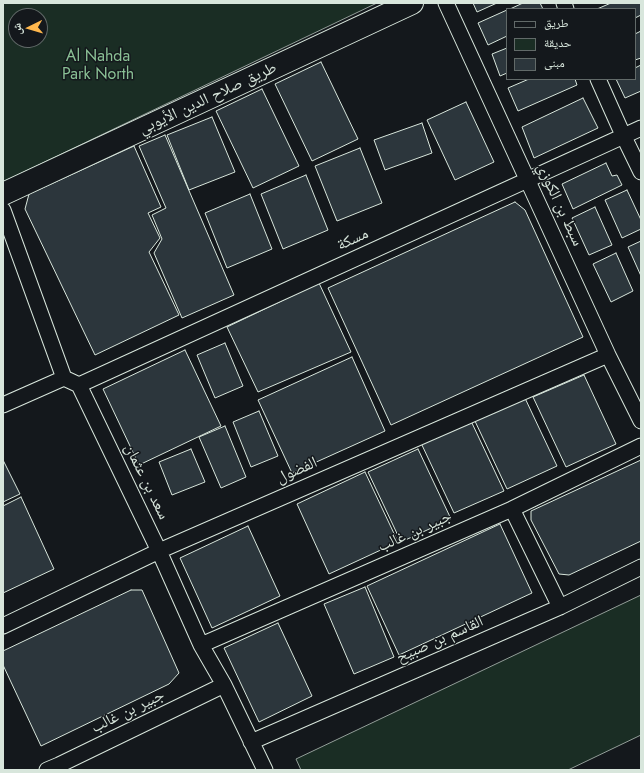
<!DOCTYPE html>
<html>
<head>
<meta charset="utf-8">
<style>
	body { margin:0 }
	#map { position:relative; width:644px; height:773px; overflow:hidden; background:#14181c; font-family:Jost,"Noto Naskh Arabic",sans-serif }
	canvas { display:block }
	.frame { position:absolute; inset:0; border:4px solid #d8e6dc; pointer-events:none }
	.legend { position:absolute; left:506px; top:8px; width:130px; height:72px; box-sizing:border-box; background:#14181c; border:1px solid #626a69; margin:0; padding:5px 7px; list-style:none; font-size:12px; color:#d8e6dc }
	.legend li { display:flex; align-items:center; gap:8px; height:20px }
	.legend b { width:20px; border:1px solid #626a69 }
	.north { position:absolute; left:8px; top:8px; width:40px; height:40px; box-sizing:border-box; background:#14181c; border:1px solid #626a69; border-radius:50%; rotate:265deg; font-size:11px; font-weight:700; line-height:16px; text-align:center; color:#d8e6dc }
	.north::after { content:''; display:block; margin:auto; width:14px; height:18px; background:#ffb74d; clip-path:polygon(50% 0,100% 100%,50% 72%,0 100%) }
</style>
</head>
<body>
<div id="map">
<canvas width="644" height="773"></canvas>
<div class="frame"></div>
<ul class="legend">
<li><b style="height:5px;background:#14181c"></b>طريق</li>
<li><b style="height:11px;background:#1a2d24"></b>حديقة</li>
<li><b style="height:11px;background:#2c363c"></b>مبنى</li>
</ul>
<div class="north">ش</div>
</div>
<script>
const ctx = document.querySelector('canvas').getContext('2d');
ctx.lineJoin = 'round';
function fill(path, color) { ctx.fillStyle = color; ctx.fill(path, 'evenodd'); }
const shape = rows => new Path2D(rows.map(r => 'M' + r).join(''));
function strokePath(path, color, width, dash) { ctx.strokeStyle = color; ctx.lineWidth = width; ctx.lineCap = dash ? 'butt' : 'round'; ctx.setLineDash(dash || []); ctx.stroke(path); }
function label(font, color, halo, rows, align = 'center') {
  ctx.font = font + ' Jost,"Noto Naskh Arabic",sans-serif'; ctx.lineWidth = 3; ctx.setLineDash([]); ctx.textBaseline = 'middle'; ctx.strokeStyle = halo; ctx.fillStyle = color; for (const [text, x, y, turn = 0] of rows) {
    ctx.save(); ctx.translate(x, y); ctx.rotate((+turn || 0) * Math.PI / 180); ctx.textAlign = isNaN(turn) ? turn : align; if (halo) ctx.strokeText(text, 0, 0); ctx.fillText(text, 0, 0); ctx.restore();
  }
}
const green = shape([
	[3,3,377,3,3,182,3,3],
	[16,16,40,16,40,40,16,40,16,16],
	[641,595,641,735,568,770,301,770,296,759,641,595]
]);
const building = shape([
	[473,3,497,3,477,12,473,3],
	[523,3,540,3,543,9,510,9,523,3],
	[611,3,641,3,641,15,635,18,635,9,597,9,611,3],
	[507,10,507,36,488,45,478,23,507,10],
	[641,31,641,58,635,60,635,34,641,31],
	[507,48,507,73,500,76,492,54,507,48],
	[321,62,358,139,312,161,275,84,321,62],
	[641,65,641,91,625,98,616,79,635,79,635,68,641,65],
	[529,79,575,79,577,85,518,111,508,88,529,79],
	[262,89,299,166,253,188,216,111,262,89],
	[583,98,598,128,534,158,522,127,583,98],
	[466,102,494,162,455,180,427,120,466,102],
	[212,117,235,172,189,190,167,135,212,117],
	[422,123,432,153,385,170,374,140,422,123],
	[165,135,234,295,182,318,154,253,162,239,152,215,166,208,139,146,165,135],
	[134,146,161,207,148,213,160,238,149,252,179,315,95,355,25,209,29,194,134,146],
	[360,148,382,203,337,221,315,166,360,148],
	[606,163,612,176,617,175,622,185,573,209,562,184,606,163],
	[306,175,328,230,283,249,261,194,306,175],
	[627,190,641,220,641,229,622,238,605,200,627,190],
	[250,194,272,249,227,268,205,213,250,194],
	[515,202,525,210,583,337,391,425,328,288,515,202],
	[595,207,612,245,589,255,572,218,595,207],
	[641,241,641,276,628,247,641,241],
	[616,253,633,291,611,302,593,264,616,253],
	[319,283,351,352,258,392,227,327,319,283],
	[225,343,243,386,215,398,197,355,225,343],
	[185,350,221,426,139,465,103,389,185,350],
	[352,357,385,431,292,473,258,400,352,357],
	[584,375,616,444,566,467,533,397,584,375],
	[524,396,557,466,507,489,474,419,524,396],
	[259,411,278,456,251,467,233,422,259,411],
	[471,421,504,491,454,513,421,443,471,421],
	[225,426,246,477,221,488,199,437,225,426],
	[191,449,205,482,172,495,159,462,191,449],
	[418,449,451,519,401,542,368,472,418,449],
	[3,460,20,494,3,502,3,460],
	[641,460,641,541,569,575,559,574,531,520,531,511,641,460],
	[365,472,398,542,329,574,297,504,365,472],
	[21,497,54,569,3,593,3,506,21,497],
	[500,524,532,593,399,655,367,586,500,524],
	[248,526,280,596,212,628,180,558,248,526],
	[365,587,394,657,354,674,324,604,365,587],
	[131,590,142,590,179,673,169,684,41,746,3,665,3,651,131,590],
	[278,623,312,696,259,722,224,648,278,623]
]);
const street = shape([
	[446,3,608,355,641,421],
	[564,3,566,9],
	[598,79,623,135,641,172],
	[3,210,64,378,79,385,159,551,201,645,224,685,265,770],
	[79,385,641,128],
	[3,405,64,378],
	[512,509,560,607],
	[3,626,159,551,608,355],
	[201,645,512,509,641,446],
	[251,742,560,607,641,567],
	[47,770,59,765,224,685]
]);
const primary = shape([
	[3,194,412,3]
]);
const parkNames = [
	["Al Nahda",98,57],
	["Park North",98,75]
];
const streetNames = [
	["طريق صلاح الدين الأيوبي",208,99,-25],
	["سبط بن الكوزي",559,205,65],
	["مسكة",353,240,-25],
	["الفضول",297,471,-24],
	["سعد بن عثمان",146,482,64],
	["جبير بن غالب",415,532,-24],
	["القاسم بن صبيح",440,640,-24],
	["جبير بن غالب",128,712,-26]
];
fill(green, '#1a2d24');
strokePath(green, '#939e99', 1);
fill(building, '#2c363c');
strokePath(building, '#d8e6dc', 1);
strokePath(street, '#d8e6dc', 17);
strokePath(primary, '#d8e6dc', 24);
strokePath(street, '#14181c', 15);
strokePath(primary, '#14181c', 22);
label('16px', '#8ac095', '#14181c', parkNames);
label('16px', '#d8e6dc', '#14181c', streetNames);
</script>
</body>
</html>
